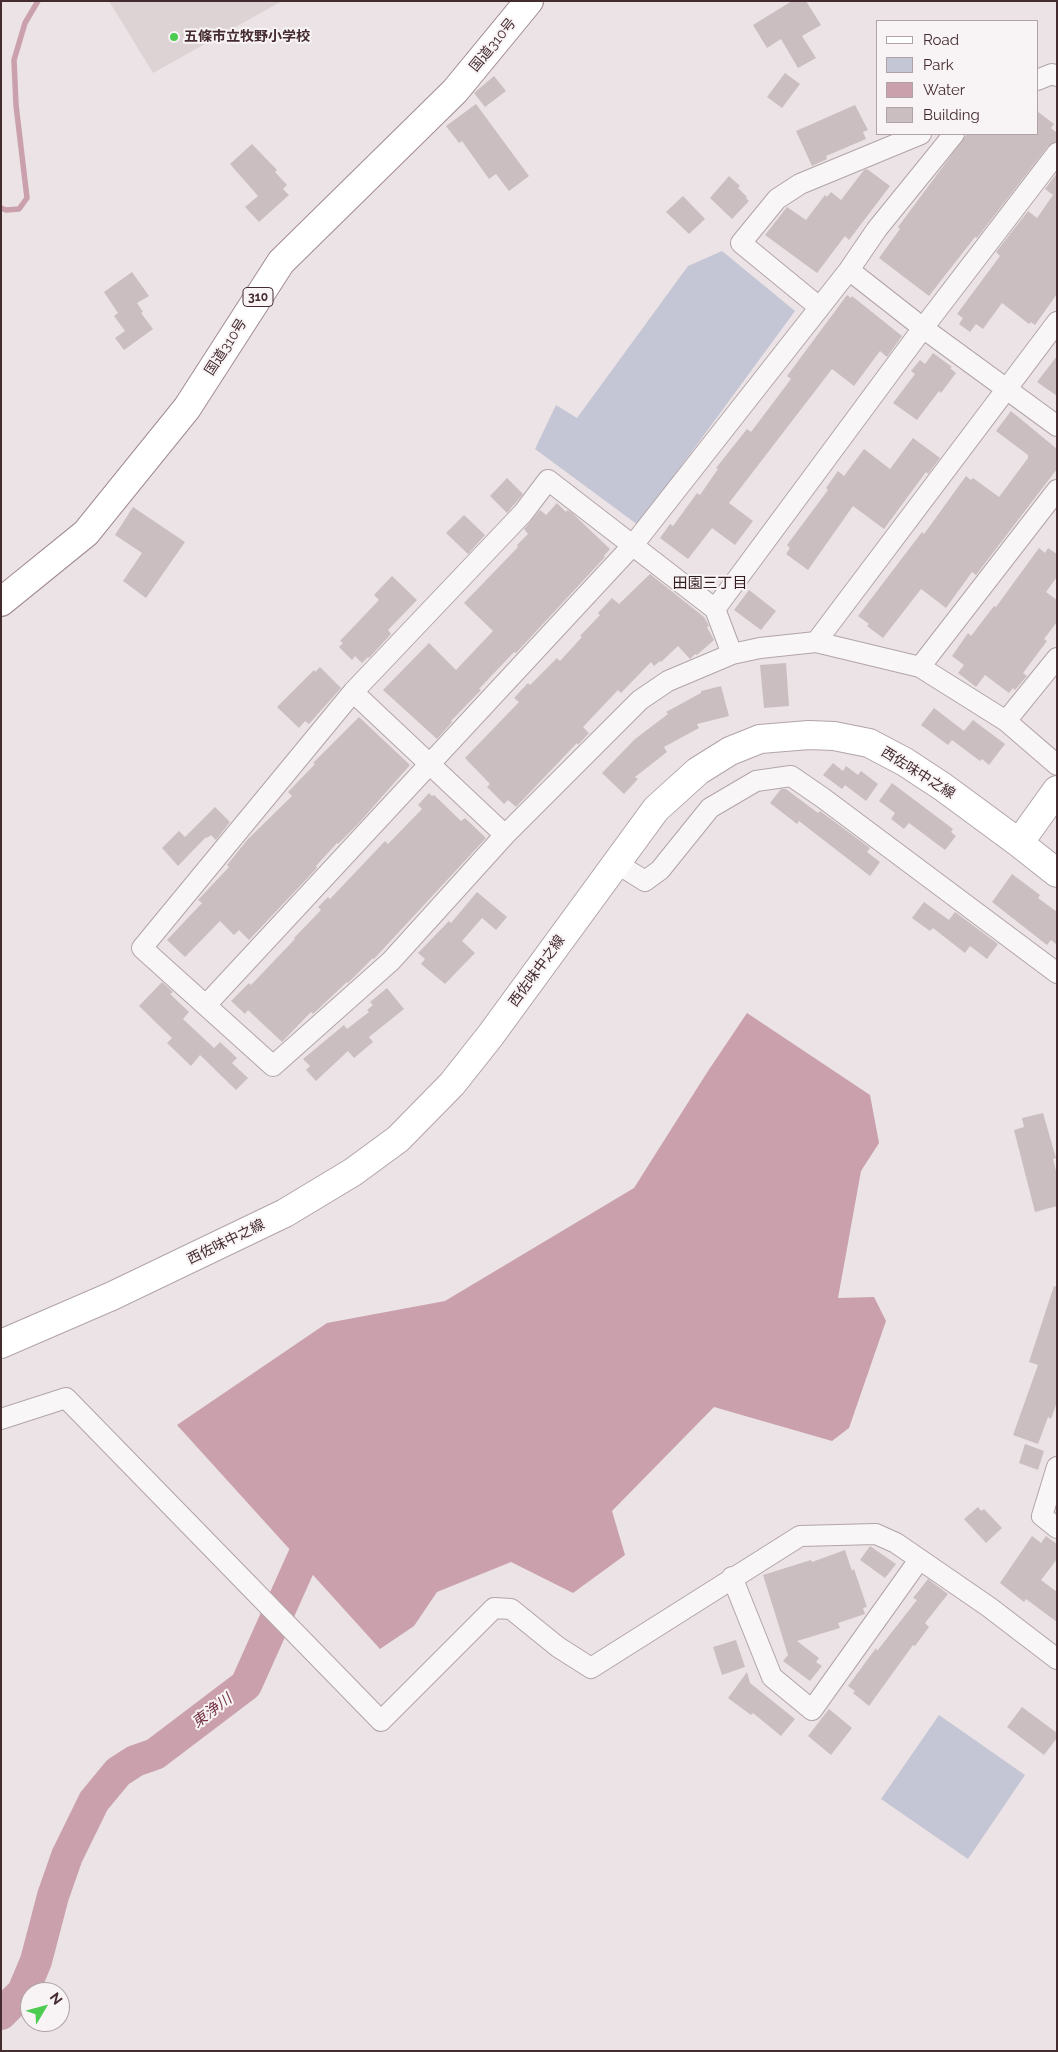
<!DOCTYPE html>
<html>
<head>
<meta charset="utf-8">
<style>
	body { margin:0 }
	#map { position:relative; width:1058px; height:2052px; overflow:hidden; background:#ebe3e5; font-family:Raleway,sans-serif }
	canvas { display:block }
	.frame { position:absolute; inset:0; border:2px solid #432b2f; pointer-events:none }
	.legend { position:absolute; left:876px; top:20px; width:162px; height:115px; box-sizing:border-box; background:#f8f3f4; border:1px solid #b0a3a5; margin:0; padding:6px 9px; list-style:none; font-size:15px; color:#432b2f }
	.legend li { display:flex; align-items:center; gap:10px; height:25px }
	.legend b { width:25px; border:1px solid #b0a3a5 }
	.north { position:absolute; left:20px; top:1982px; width:50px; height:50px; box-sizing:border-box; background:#f8f3f4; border:1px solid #b0a3a5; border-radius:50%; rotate:53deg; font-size:14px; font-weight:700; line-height:20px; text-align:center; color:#432b2f }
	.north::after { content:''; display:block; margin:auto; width:18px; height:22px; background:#4dcc52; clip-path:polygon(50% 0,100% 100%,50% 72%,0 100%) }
</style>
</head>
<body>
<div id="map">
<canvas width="1058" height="2052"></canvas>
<div class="frame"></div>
<ul class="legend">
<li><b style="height:6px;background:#fff"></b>Road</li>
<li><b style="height:14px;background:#c5c6d5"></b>Park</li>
<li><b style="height:14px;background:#caa0ac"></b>Water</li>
<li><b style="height:14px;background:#cbbec0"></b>Building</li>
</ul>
<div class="north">N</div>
</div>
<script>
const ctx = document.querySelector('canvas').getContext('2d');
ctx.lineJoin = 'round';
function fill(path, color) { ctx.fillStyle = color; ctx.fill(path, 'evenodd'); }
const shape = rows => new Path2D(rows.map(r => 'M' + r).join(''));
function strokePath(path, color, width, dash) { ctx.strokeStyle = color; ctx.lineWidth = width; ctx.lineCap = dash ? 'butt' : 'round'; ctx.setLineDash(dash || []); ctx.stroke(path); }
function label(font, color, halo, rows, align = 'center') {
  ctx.font = font + ' Raleway,"Noto Sans JP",sans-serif'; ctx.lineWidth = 4; ctx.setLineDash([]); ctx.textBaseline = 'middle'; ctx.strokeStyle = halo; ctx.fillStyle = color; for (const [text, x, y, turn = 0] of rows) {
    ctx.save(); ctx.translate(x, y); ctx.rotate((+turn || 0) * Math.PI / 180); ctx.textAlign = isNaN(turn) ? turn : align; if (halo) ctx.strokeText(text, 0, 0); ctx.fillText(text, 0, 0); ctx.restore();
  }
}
const built = shape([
	[109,1,282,1,153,73]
]);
const green = shape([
	[722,251,795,311,638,525,535,449,556,405,577,418,688,266],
	[939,1715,1025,1775,968,1859,881,1799]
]);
const water = shape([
	[747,1013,870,1095,879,1143,861,1171,838,1298,874,1297,886,1321,849,1428,832,1441,714,1407,612,1511,625,1555,573,1593,511,1562,437,1592,414,1626,380,1649,177,1425,327,1323,445,1301,634,1188,708,1071]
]);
const stream = shape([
	[1,208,6,210,19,209,27,198,16,105,14,60,25,23,38,1]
]);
const river = shape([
	[1,2014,23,1992,36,1961,53,1896,67,1856,94,1801,118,1772,135,1761,155,1754,246,1685,319,1522]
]);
const building = shape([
	[792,1,806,1,821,25,802,36,816,58,798,68,781,39,767,48,753,25],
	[785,73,800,84,782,108,767,97],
	[494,76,506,91,485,107,474,93],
	[476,104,529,176,509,191,496,174,489,179,462,141,459,143,446,126],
	[855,105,868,130,863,132,866,139,826,156,827,159,812,166,796,131],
	[1037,111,1054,124,1051,128,1057,133,1057,141,1048,146,977,238,975,237,929,296,879,258,900,229,898,227,967,134,1037,134],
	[252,144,277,170,275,172,287,185,283,189,289,195,259,222,245,207,258,196,230,164],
	[867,169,890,186,849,240,845,236,817,273,765,235,787,207,806,220,825,195,827,197,831,192,841,200,864,170],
	[1057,173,1057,294,1035,325,1031,322,1029,324,1002,303,983,329,976,324,970,332,959,324,963,318,957,314,1000,256,996,252,1028,211,1037,218,1053,195,1045,189],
	[729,176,740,186,738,188,747,197,746,198,749,201,732,219,710,198],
	[683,196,705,219,689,234,666,212],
	[132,272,149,296,137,303,143,312,141,313,153,329,124,350,115,338,125,331,114,316,118,313,104,292],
	[847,295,851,298,852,296,902,336,887,357,880,351,854,386,832,369,729,503,753,521,735,545,712,528,688,559,660,538,670,524,673,526,697,493,700,495,718,469,716,468,747,429,751,432,791,379,787,376],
	[933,353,952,367,950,368,956,373,941,393,939,391,917,420,893,403,915,374,911,371,920,360,925,364],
	[1057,356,1057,396,1037,382],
	[1011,411,1057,449,1057,469,976,575,972,572,946,608,921,589,883,638,867,626,869,624,858,616,922,532,924,534,966,476,971,480,973,478,999,497,1028,458,1028,455,996,431],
	[913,438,940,458,928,474,926,472,884,529,853,506,808,570,786,554,790,548,787,545,828,490,826,488,838,471,844,476,864,449,890,469],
	[507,478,523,494,507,513,490,496],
	[557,503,566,512,567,510,571,512,610,549,604,556,605,557,516,653,514,652,479,689,481,690,451,721,452,722,437,739,383,690,429,643,456,670,493,631,464,603,518,547,517,545,528,534,524,529,540,510,546,515],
	[133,507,185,542,146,598,123,581,142,553,115,535],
	[464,515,485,535,468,554,446,533],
	[1039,548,1045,553,1048,548,1057,554,1057,577,1046,592,1057,600,1057,622,1044,639,1047,641,1023,673,1027,676,1015,690,1013,688,1009,693,985,675,976,687,958,673,964,665,952,656,968,633,971,636,994,606,996,607],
	[650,574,704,617,709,626,707,627,714,640,697,655,695,654,690,659,678,646,661,662,660,661,654,666,651,662,621,693,618,690,583,727,589,733,578,745,577,743,516,807,508,800,504,804,487,787,490,784,465,758,519,702,514,698,528,683,530,685,557,658,560,661,582,637,580,636,600,615,598,613,612,598,619,604],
	[392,576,417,600,388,630,391,634,369,658,368,657,362,663,355,656,352,660,339,647,343,643,340,641,379,600,374,595],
	[749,590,776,611,761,630,734,610],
	[786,663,789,706,764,708,760,665],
	[320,667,341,688,309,724,305,721,299,728,277,707,314,670,315,672],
	[721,686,729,716,697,724,699,728,664,747,667,752,635,777,638,779,624,794,602,773,635,739,668,714,666,712,701,693,701,691],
	[934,708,964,731,973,720,1005,744,989,765,982,759,980,761,952,740,948,745,921,725],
	[359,717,410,765,358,824,338,844,337,843,316,866,317,868,249,940,239,930,234,935,220,921,185,957,167,940,202,903,198,900,229,867,227,865,248,839,292,796,288,792,315,764,313,763],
	[833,763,843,771,846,766,858,775,861,771,878,784,866,801,845,785,842,789,823,775],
	[892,783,953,829,951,832,956,836,945,850,909,823,904,829,891,819,895,813,879,801],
	[781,789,786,789,818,813,820,811,870,848,867,852,880,862,870,876,799,821,797,824,770,803],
	[429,793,432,796,434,795,461,821,465,818,486,838,374,959,373,958,348,983,347,982,313,1014,311,1012,282,1042,248,1010,245,1014,231,1001,249,983,251,985,295,939,294,938,321,910,318,907,328,897,330,899,385,841,388,844,422,809,418,805],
	[215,807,230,822,216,840,211,835,207,838,206,837,178,866,162,848,179,831,185,837],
	[1012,874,1040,895,1038,898,1057,912,1057,945,1051,940,1047,945,992,902],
	[477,892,507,917,496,930,482,918,462,941,475,953,445,984,421,964,425,959,418,953,449,921,451,923],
	[924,902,949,920,955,912,998,944,987,959,970,946,965,953,933,928,930,931,912,918],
	[162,982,173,992,170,994,189,1012,183,1019,214,1048,220,1042,237,1058,232,1063,248,1078,236,1090,200,1055,191,1066,167,1043,172,1038,139,1006],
	[387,988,404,1009,369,1037,373,1042,354,1058,348,1051,316,1081,306,1070,310,1066,303,1059,344,1025,347,1029,369,1012,367,1010,373,1005,370,1002],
	[1043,1113,1056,1158,1053,1159,1057,1175,1057,1206,1035,1212,1014,1130,1024,1127,1022,1118],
	[1054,1286,1057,1287,1057,1402,1051,1419,1048,1417,1038,1444,1013,1435,1038,1365,1029,1362],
	[1025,1444,1044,1451,1038,1470,1019,1463],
	[978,1507,981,1511,984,1509,1002,1528,986,1543,964,1519],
	[1032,1536,1041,1543,1046,1536,1057,1544,1057,1559,1041,1580,1057,1592,1057,1622,1026,1599,1024,1602,1000,1583],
	[870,1546,896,1564,885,1578,860,1560],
	[845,1550,852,1571,854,1569,867,1607,863,1608,865,1614,838,1623,840,1628,797,1641,819,1658,816,1662,822,1666,810,1681,783,1661,788,1655,763,1575,811,1560,812,1562],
	[928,1579,948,1594,925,1623,929,1627,915,1646,913,1645,869,1706,853,1693,855,1691,848,1686,876,1648,877,1651,917,1600,913,1598],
	[736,1640,745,1667,722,1675,713,1647],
	[747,1672,750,1683,795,1719,781,1736,753,1713,751,1715,728,1698],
	[1022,1707,1057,1733,1057,1738,1044,1755,1007,1727],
	[829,1709,852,1728,831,1755,808,1736]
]);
const street = shape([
	[1037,80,1052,74,1057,76],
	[849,270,923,328,1057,426],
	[819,307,741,243,777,199,800,184,921,134],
	[715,609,923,328,1057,153],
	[816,642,1057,322],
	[732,654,715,609,548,480,523,513,353,692,142,948,273,1066,391,961,505,835,640,700,668,681,732,654,760,648,816,642,920,667,1006,721,1057,765],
	[920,667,1057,490],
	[353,692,505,835],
	[1006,721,1057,658],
	[616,863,645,881,660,870,710,808,756,781,791,776,823,798,1057,973],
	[206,1005,633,545,849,270,877,229,954,134],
	[1,1419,66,1398,381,1721,494,1608,511,1609,558,1647,591,1668,800,1536,876,1534,896,1543,989,1607,1057,1659],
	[1057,1467,1042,1516,1057,1528],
	[732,1577,772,1677,812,1710,919,1560]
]);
const secondary = shape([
	[1019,843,1057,790],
	[1,1344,112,1296,285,1213,353,1172,398,1139,452,1084,490,1036,656,809,698,771,730,751,760,739,809,735,834,736,869,743,905,762,943,787,1019,843,1057,873]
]);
const highway = shape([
	[1,602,86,533,187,408,281,262,455,91,529,1]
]);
const markers = [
	[174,37,5,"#4dcc52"]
];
const shields = [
	[258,297,30]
];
const shieldNames = [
	["310",258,297]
];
const poiNames = [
	["五條市立牧野小学校",184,37]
];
const streetNames = [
	["国道310号",493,45,-51],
	["国道310号",226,347,-57],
	["西佐味中之線",918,773,32],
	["西佐味中之線",537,971,-54],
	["西佐味中之線",226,1242,-26]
];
const neighbourhoodNames = [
	["田園三丁目",710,583]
];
const waterNames = [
	["東浄川",212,1711,-37]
];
fill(built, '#ddd2d4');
fill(green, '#c5c6d5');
fill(water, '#caa0ac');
strokePath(stream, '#caa0ac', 5.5);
strokePath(river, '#caa0ac', 32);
fill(building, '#cbbec0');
strokePath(street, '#b2a4a7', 22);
strokePath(secondary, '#b2a4a7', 30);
strokePath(highway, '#a28b90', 30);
strokePath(street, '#f9f6f7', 20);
strokePath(secondary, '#fff', 28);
strokePath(highway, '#fff', 28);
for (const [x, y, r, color] of markers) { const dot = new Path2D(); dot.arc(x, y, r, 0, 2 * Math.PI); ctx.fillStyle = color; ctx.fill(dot); strokePath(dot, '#f8f3f4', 2); }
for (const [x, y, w] of shields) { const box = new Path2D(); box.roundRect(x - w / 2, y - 9.5, w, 19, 4); ctx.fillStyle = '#f8f3f4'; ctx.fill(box); strokePath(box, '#432b2f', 1); }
label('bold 12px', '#432b2f', null, shieldNames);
label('bold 14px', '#432b2f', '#f8f3f4', poiNames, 'left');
label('14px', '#432b2f', '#f8f3f4', streetNames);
label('15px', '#341d21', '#f8f3f4', neighbourhoodNames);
label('italic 15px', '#773646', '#f8f3f4', waterNames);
</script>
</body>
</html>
